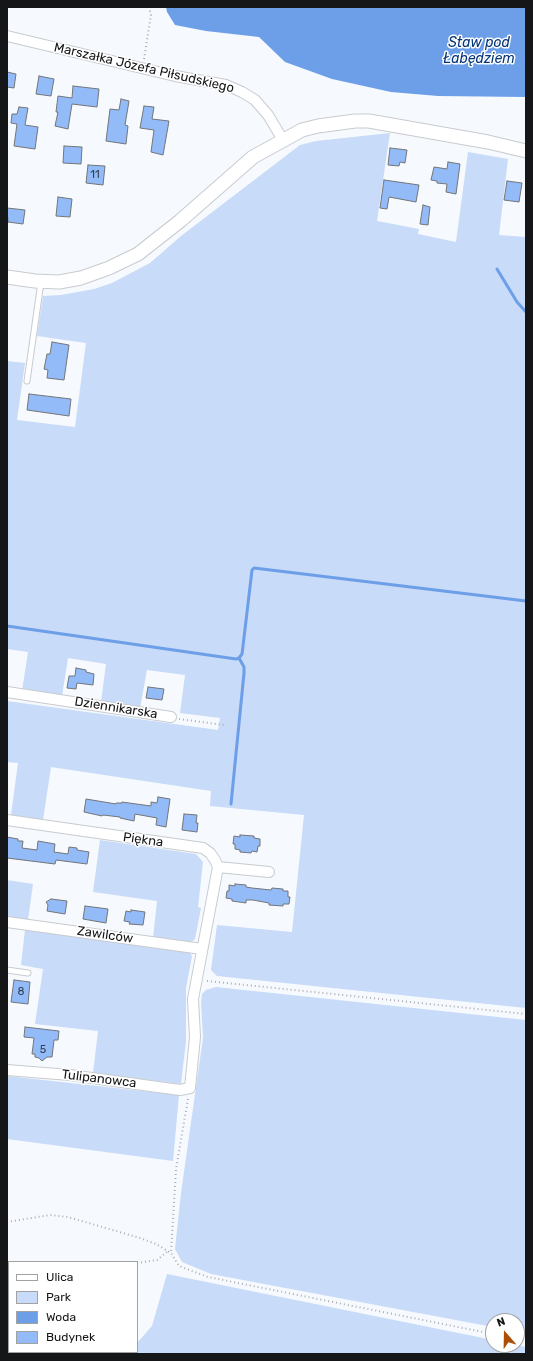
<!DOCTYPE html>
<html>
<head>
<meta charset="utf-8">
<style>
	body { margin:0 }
	#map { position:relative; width:533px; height:1361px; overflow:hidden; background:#f6f9fd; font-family:Rubik,sans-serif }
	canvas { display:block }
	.frame { position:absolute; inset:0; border:8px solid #151617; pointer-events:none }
	.legend { position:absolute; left:8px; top:1261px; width:130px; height:92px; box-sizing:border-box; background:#fff; border:1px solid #a1a2a2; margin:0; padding:5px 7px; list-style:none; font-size:12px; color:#151617 }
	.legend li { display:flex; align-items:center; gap:8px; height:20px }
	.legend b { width:20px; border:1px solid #a1a2a2 }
	.north { position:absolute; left:485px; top:1313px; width:40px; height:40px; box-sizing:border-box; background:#fff; border:1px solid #a1a2a2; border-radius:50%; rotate:340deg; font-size:11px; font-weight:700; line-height:16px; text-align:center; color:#151617 }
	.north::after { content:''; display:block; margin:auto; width:14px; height:18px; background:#ae4e05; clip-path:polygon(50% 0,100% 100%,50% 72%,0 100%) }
</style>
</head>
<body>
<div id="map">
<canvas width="533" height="1361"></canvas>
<div class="frame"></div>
<ul class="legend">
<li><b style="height:5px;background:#fff"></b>Ulica</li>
<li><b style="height:11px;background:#c8dbf8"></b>Park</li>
<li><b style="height:11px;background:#6d9fe9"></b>Woda</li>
<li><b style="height:11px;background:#92bbf8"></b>Budynek</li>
</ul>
<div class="north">N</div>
</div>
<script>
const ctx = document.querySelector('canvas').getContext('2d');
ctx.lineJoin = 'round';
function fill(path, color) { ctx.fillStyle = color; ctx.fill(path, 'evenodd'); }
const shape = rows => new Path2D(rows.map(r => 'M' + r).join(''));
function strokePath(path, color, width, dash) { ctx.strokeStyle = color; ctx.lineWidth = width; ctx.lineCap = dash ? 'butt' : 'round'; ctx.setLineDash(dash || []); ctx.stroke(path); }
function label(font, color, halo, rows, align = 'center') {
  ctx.font = font + ' Rubik,sans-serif'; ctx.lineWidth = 3; ctx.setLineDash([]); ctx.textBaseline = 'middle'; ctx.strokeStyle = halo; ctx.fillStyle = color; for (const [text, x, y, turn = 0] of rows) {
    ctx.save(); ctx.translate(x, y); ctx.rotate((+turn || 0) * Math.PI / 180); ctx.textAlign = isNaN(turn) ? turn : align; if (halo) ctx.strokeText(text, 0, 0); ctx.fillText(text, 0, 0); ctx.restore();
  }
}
const green = shape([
	[390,133,377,221,419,229,418,234,456,242,468,152,508,159,499,235,526,237,526,1008,217,976,211,970,217,925,292,932,304,815,210,806,211,791,51,767,43,820,11,815,18,763,7,762,7,701,218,730,220,718,180,713,185,675,147,670,140,708,101,702,106,664,68,658,62,696,22,691,28,652,7,649,7,361,25,363,17,420,75,427,86,343,37,336,43,296,61,295,94,289,112,283,150,263,181,236,300,145,316,141],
	[100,840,196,854,203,862,198,907,201,908,195,939,190,943,153,938,157,901,93,892],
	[7,880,33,884,28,920,7,917],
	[25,930,189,951,192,956,186,988,186,1041,181,1084,93,1073,98,1031,35,1024,43,969,21,965],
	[216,987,526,1020,526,1334,517,1332,517,1321,493,1321,493,1327,211,1274,182,1262,175,1249,181,1193,203,1038,201,1003,202,994,206,990],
	[7,1076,179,1095,173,1161,7,1139],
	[167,1274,493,1340,493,1345,517,1345,526,1347,526,1354,128,1354,129,1352,137,1352,137,1343,152,1326]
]);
const water = shape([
	[166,7,526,7,526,97,438,96,391,92,332,79,285,62,259,37,206,31,175,25,167,12]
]);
const stream = shape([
	[497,269,517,302,526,312],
	[7,626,236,659,239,658],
	[239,658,242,654,243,646,252,570,254,568,526,601],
	[231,804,244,673,244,667,239,658]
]);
const building = shape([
	[7,72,16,74,14,88,7,87,7,72],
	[39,76,54,79,51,96,36,94,39,76],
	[73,86,99,89,97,107,72,104,68,129,55,126,58,112,56,112,58,96,72,98,73,86],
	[121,99,129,101,125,125,128,126,126,144,106,141,110,109,119,110,121,99],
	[144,106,154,107,152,119,169,121,163,155,151,152,154,130,140,128,144,106],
	[19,107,28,108,25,125,38,127,35,149,14,146,17,124,11,123,12,114,17,114,19,107],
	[64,146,82,147,81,164,63,163,64,146],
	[390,148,407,150,405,163,400,162,399,166,388,165,390,148],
	[448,162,460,164,456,194,446,192,447,184,437,183,437,181,431,180,434,167,447,169,448,162],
	[88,165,105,166,103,185,86,183,88,165],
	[384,180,419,185,416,202,389,197,387,209,380,208,384,180],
	[507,181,522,183,519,202,504,200,507,181],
	[58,197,72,199,70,217,56,216,58,197],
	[423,205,430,207,428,225,420,224,423,205],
	[7,208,25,210,23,224,8,222,7,208],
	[52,342,69,345,64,380,47,378,48,370,44,369,47,354,50,354,52,342],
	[29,394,71,399,69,416,27,410,29,394],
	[76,668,86,670,86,672,94,674,93,685,77,683,76,689,67,688,69,676,75,676,76,668],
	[148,687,164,689,162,700,146,698,148,687],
	[158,797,170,799,166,827,156,825,157,818,135,814,134,821,120,818,120,817,103,815,102,816,84,812,86,799,116,804,116,803,122,803,122,802,151,806,151,802,157,803,158,797],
	[184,814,197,815,196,823,198,823,197,832,182,830,184,814],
	[240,835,254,836,254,838,260,839,260,846,258,846,257,852,252,851,251,853,240,852,240,850,235,849,235,844,233,844,234,836,240,837,240,835],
	[7,837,18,839,18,841,23,841,22,848,37,850,38,841,55,844,54,852,68,854,69,847,77,848,77,850,89,852,87,864,56,860,55,864,7,858,7,837],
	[235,884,246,885,246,887,252,888,271,890,272,888,283,889,283,891,288,891,288,897,290,897,289,904,283,904,283,906,269,905,269,903,253,900,246,900,246,903,232,901,232,899,226,898,227,891,229,891,229,885,235,886,235,884],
	[51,899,67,901,65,914,47,911,48,905,46,902,51,899],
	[85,906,108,909,106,923,83,919,85,906],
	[131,910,145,912,143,925,129,924,130,922,124,921,126,911,131,912,131,910],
	[14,980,30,982,28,1004,11,1002,14,980],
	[25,1027,59,1031,58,1040,54,1040,52,1057,47,1057,42,1061,39,1058,35,1057,35,1054,32,1054,34,1038,24,1037,25,1027]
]);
const path = shape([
	[144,59,151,15,149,7],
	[179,719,224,725],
	[207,981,526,1014],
	[188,1099,176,1169,171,1253,179,1266,208,1277,493,1334],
	[7,1222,50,1215,68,1217,140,1238,156,1244,171,1253],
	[7,1262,9,1263],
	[137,1263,157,1260,168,1251],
	[517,1337,526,1338]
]);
const lane = shape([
	[27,381,41,282],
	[7,970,28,973]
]);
const street = shape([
	[7,36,175,76,226,85,242,92,255,100,268,115,283,140],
	[7,692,171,717],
	[7,820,203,848,210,853,215,860,218,867],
	[218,867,269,872],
	[7,922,202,949],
	[7,1070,70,1075,180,1090,190,1088,195,1037,193,999,218,867]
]);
const secondary = shape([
	[7,277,35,281,59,282,81,278,109,268,138,254,180,221,253,157,302,130,318,126,355,121,369,121,488,142,526,151]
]);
const numberNames = [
	["11",95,175],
	["8",21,992],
	["5",43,1050]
];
const streetNames = [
	["Marszałka Józefa Piłsudskiego",144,68,13],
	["Dziennikarska",116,708,9],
	["Piękna",143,840,8],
	["Zawilców",105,935,8],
	["Tulipanowca",99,1079,7]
];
const waterNames = [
	["Staw pod",479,43],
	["Łabędziem",479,59]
];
fill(green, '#c8dbf8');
fill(water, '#6d9fe9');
strokePath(stream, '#6d9fe9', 3);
fill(building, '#92bbf8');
strokePath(building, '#737579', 1);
strokePath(lane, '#c8cbcf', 7);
strokePath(street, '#c8cbcf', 12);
strokePath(secondary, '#c8cbcf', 15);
strokePath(path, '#acaeb1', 2, [1, 3]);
strokePath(lane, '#fff', 5);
strokePath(street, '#fff', 10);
strokePath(secondary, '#fff', 13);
label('11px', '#343f4f', null, numberNames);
label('13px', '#151617', '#fff', streetNames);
label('italic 14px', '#043576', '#fff', waterNames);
</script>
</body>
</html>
